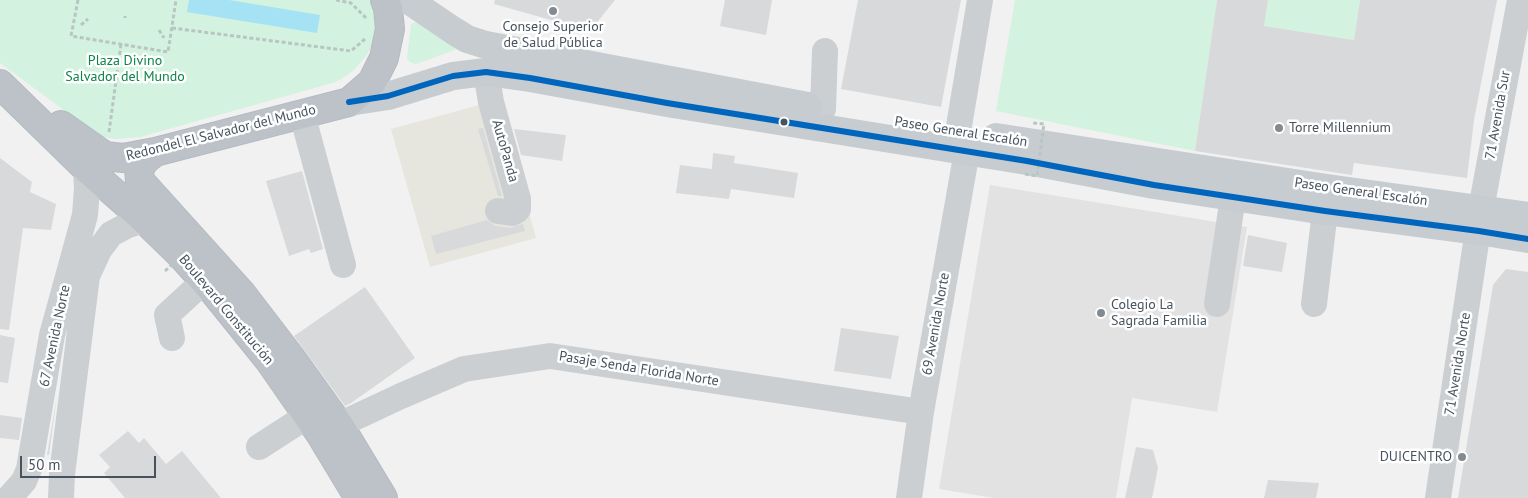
<!DOCTYPE html>
<html>
<head>
<meta charset="utf-8">
<style>
	body { margin:0 }
	#map { position:relative; width:1528px; height:498px; overflow:hidden; background:#f1f1f1; font-family:"PT Sans",sans-serif }
	canvas { display:block }
	.scale { position:absolute; left:20px; top:456px; width:136px; height:22px; box-sizing:border-box; border:2px solid #46535f; border-top:0; padding-left:6px; font-size:15px; line-height:18px; white-space:nowrap; color:#46535f; -webkit-text-stroke:4px #fff; paint-order:stroke }
</style>
</head>
<body>
<div id="map">
<canvas width="1528" height="498"></canvas>
<div class="scale">50 m</div>
</div>
<script>
const ctx = document.querySelector('canvas').getContext('2d');
ctx.lineJoin = 'round';
function fill(path, color) { ctx.fillStyle = color; ctx.fill(path, 'evenodd'); }
const shape = rows => new Path2D(rows.map(r => 'M' + r).join(''));
function strokePath(path, color, width, dash) { ctx.strokeStyle = color; ctx.lineWidth = width; ctx.lineCap = dash ? 'butt' : 'round'; ctx.setLineDash(dash || []); ctx.stroke(path); }
function label(font, color, halo, rows, align = 'center') {
  ctx.font = font + ' "PT Sans",sans-serif'; ctx.lineWidth = 5; ctx.setLineDash([]); ctx.textBaseline = 'middle'; ctx.strokeStyle = halo; ctx.fillStyle = color; for (const [text, x, y, turn = 0] of rows) {
    ctx.save(); ctx.translate(x, y); ctx.rotate((+turn || 0) * Math.PI / 180); ctx.textAlign = isNaN(turn) ? turn : align; if (halo) ctx.strokeText(text, 0, 0); ctx.fillText(text, 0, 0); ctx.restore();
  }
}
const commercial = shape([
	[498,100,536,238,430,267,391,129]
]);
const education = shape([
	[990,185,1247,227,1217,412,1132,398,1116,498,994,498,939,489]
]);
const green = shape([
	[0,0,374,0,377,28,373,45,366,56,353,71,336,82,140,137,116,139,103,137,91,130,0,63],
	[1015,0,1217,0,1195,151,996,111],
	[1268,0,1360,0,1354,40,1264,26],
	[417,22,455,47,455,50,416,64,410,62,407,59,411,24]
]);
const water = shape([
	[189,0,229,0,320,15,317,33,187,12]
]);
const building = shape([
	[495,0,615,0,590,31,494,4],
	[725,0,772,0,766,35,720,26],
	[858,0,961,0,941,107,841,89],
	[1217,0,1268,0,1264,26,1354,40,1360,0,1497,0,1474,120,1467,178,1354,163,1352,175,1195,151],
	[483,128,502,196,498,196,478,129],
	[514,129,566,135,562,161,521,155],
	[713,153,735,156,734,163,798,173,794,198,731,189,729,199,676,193,680,165,712,169],
	[0,158,32,182,30,192,56,204,51,230,23,228,9,330,0,329],
	[302,171,323,249,311,253,309,249,289,256,266,181],
	[487,220,495,226,510,228,523,224,525,231,436,254,431,236],
	[1248,235,1287,243,1282,272,1243,266],
	[1506,269,1528,272,1528,498,1458,498,1493,285],
	[365,287,415,358,351,403,345,406,294,336],
	[841,328,899,336,891,379,834,371],
	[0,335,15,338,8,383,0,382],
	[57,396,49,455,47,455],
	[0,415,22,418,19,440,0,438],
	[128,431,139,443,144,438,166,464,182,451,221,498,125,498,104,473,110,467,99,455],
	[1136,447,1153,450,1158,468,1152,498,1125,498],
	[1268,480,1319,483,1316,498,1264,498]
]);
const path = shape([
	[78,0,71,36,168,52,176,0],
	[336,0,351,3,366,18],
	[125,18,125,16],
	[81,25,88,19],
	[172,28,351,51,365,39],
	[159,30,164,38],
	[109,132,121,44]
]);
const minor = shape([
	[486,72,491,102,518,199,518,209,516,211,512,213,498,211],
	[823,109,825,51],
	[302,114,343,265],
	[958,132,980,0],
	[1217,304,1233,197],
	[1314,304,1325,211],
	[172,338,167,315,204,281],
	[339,425,401,396,464,369,550,356,921,412],
	[259,447,307,416],
	[9,498,24,481,29,469,52,335,85,215,87,188,86,168],
	[61,498,62,474,87,276,99,250,111,234,128,225,145,220],
	[909,498,921,412,967,151],
	[1438,498,1481,209,1520,0]
]);
const major = shape([
	[408,0,454,31,467,39,486,45,808,106],
	[349,102,388,96,453,76,486,72,530,78,667,103,1027,161,1154,185,1325,211,1479,231,1528,239],
	[996,137,1327,188,1528,216]
]);
const highway = shape([
	[0,84,86,168,145,220,181,255,215,293,269,360,321,435,359,498],
	[61,125,105,156,123,158,155,152,349,102,372,82,384,58,390,29,388,8,385,0],
	[155,152,144,161,139,170,140,181,242,294,291,358,339,425,383,498]
]);
const pathBridge = shape([
	[1025,174,1037,176,1044,124,1033,123],
	[165,271,207,233]
]);
const bus1 = shape([
	[349,102,388,96,453,76,486,72,530,78,667,103,1027,161,1154,185,1325,211,1479,231,1528,239]
]);
const markers = [
	[553,11,5,"#828a92"],
	[784,122,4.5,"#46535f"],
	[1279,128,5,"#828a92"],
	[1101,313,5,"#828a92"],
	[1462,457,5,"#828a92"]
];
const poiNames = [
	["Consejo Superior",553,27,"center"],
	["de Salud Pública",553,43,"center"],
	["Torre Millennium",1289,128],
	["Colegio La",1111,305],
	["Sagrada Familia",1111,321],
	["DUICENTRO",1452,457,"right"]
];
const parkNames = [
	["Plaza Divino",125,61],
	["Salvador del Mundo",125,77]
];
const streetNames = [
	["71 Avenida Sur",1498,115,-80],
	["Paseo General Escalón",961,132,9],
	["Redondel El Salvador del Mundo",221,133,-14],
	["AutoPanda",505,151,74],
	["Paseo General Escalón",1361,192,8],
	["Boulevard Constitución",226,310,50],
	["69 Avenida Norte",936,324,-80],
	["67 Avenida Norte",55,336,-78],
	["71 Avenida Norte",1458,364,-81],
	["Pasaje Senda Florida Norte",639,369,9]
];
fill(commercial, '#e6e5de');
fill(education, '#e3e2e3');
fill(green, '#d3f2df');
fill(water, '#a5e2f3');
fill(building, '#d8d9db');
strokePath(highway, '#b4bbc1', 30);
strokePath(path, '#b8c6c2', 3, [4, 2.5]);
strokePath(minor, '#cccfd2', 26);
strokePath(major, '#c7ccd0', 28);
strokePath(highway, '#bcc2c8', 28);
strokePath(pathBridge, '#b8c6c2', 3, [4, 2.5]);
strokePath(bus1, '#0065bd', 6);
for (const [x, y, r, color] of markers) { const dot = new Path2D(); dot.arc(x, y, r, 0, 2 * Math.PI); ctx.fillStyle = color; ctx.fill(dot); strokePath(dot, '#fff', 2); }
label('14px', '#46535f', '#fff', poiNames, 'left');
label('14px', '#0e834a', '#fff', parkNames);
label('14px', '#46535f', '#fff', streetNames);
</script>
</body>
</html>
